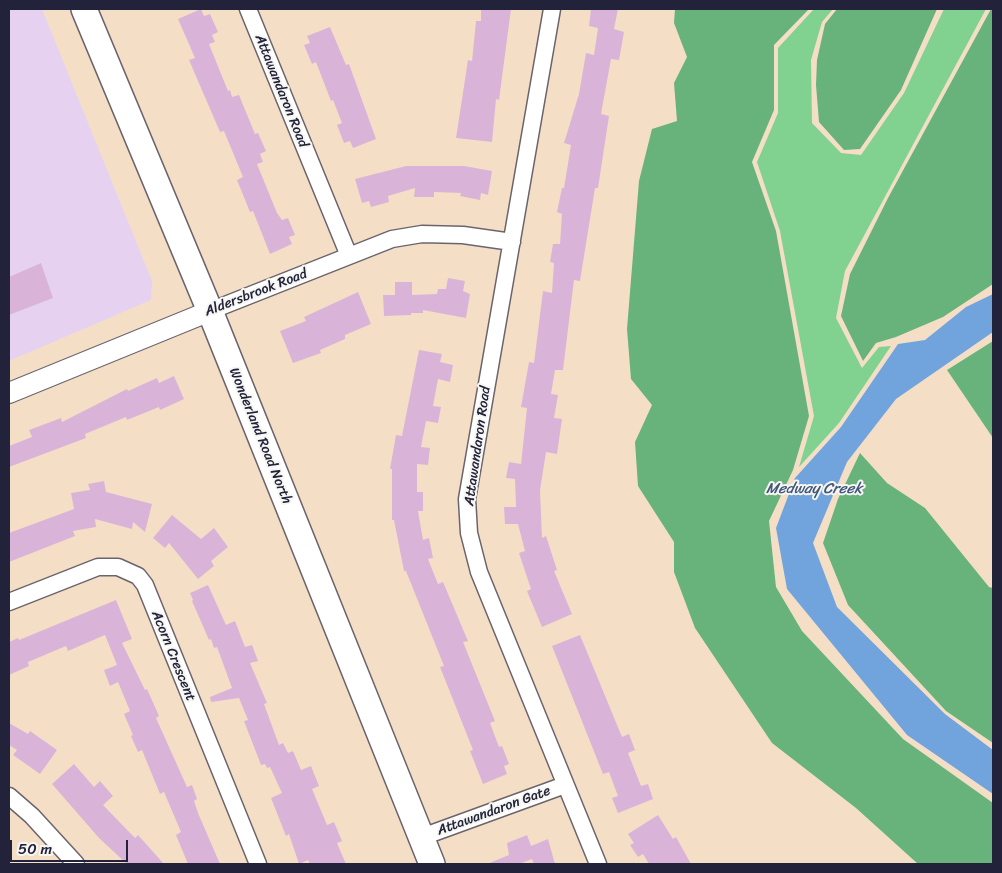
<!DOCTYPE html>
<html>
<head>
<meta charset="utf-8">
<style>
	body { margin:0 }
	#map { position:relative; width:1002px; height:873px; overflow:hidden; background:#f4dfc6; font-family:Sriracha,sans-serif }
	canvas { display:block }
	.frame { position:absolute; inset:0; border:10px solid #22223b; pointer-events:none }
	.scale { position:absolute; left:10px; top:840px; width:118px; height:22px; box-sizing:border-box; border:2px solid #22223b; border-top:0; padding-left:6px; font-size:15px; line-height:18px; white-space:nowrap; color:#22223b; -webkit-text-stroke:4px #f6f6f2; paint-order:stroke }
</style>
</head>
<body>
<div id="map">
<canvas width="1002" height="873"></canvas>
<div class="frame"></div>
<div class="scale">50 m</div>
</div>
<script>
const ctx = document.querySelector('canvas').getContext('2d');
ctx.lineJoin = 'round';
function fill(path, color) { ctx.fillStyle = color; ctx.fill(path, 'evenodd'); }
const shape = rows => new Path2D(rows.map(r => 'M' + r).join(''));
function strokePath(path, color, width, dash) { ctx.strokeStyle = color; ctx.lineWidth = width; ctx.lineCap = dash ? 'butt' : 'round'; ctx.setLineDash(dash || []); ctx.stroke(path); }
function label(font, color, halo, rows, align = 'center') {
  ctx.font = font + ' Sriracha,sans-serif'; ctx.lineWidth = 4; ctx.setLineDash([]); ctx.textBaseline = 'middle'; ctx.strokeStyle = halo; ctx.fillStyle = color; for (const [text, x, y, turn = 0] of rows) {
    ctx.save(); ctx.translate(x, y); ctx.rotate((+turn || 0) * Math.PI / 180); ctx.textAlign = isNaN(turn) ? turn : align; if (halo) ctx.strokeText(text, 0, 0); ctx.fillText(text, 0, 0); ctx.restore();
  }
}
const built = shape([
	[9,9,42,9,152,281,151,300,9,361]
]);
const green = shape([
	[814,9,833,9,822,22,811,60,812,123,841,153,861,155,904,93,944,9,986,9,845,271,836,318,862,368,879,347,891,346,839,423,799,467,814,416,780,231,757,162,778,113,778,48]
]);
const forest = shape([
	[675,9,809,9,774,45,774,110,752,162,776,231,809,416,793,470,769,521,776,587,802,631,903,739,993,803,993,864,918,864,856,808,772,743,695,628,674,572,674,542,638,486,635,442,652,405,631,379,627,329,639,181,652,129,677,121,674,83,687,57,674,23],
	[837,9,937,9,901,90,860,149,844,150,819,122,816,85,817,60,825,24],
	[991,9,993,9,993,284,943,317,896,337,876,343,863,361,841,316,850,274,888,198],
	[993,341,993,438,947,370],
	[860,453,887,483,925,508,989,587,993,588,993,743,946,711,848,605,823,543,838,499]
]);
const water = shape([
	[993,294,993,332,896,399,847,462,813,543,837,607,945,714,993,750,993,794,907,735,787,589,776,528,795,478,841,427,898,344,925,340,966,307]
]);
const building = shape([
	[201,9,204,16,210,14,218,32,212,35,215,42,209,44,228,91,230,90,232,97,239,95,255,134,258,133,266,151,260,154,263,162,257,164,277,213,282,220,288,218,295,235,289,237,292,244,270,254,253,211,250,212,237,180,243,177,224,131,220,132,189,60,195,58,178,19],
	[481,9,511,9,499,100,496,99,492,142,456,138,468,60,472,61,476,21,481,21],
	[591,9,618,9,614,29,624,32,619,60,611,59,601,114,609,116,598,188,595,188,580,281,574,280,563,370,555,370,551,394,558,395,554,418,562,419,557,454,546,452,540,490,542,538,546,536,557,570,554,571,572,614,542,627,527,591,531,589,519,553,525,551,518,524,505,524,504,507,516,507,515,479,506,478,509,462,521,464,527,408,521,407,529,362,534,363,543,291,552,293,554,263,550,262,553,244,560,244,562,214,557,212,562,188,564,188,571,145,564,143,579,94,586,53,594,55,598,28,589,26],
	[330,27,346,65,349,64,376,139,353,148,350,141,344,143,337,125,342,123,333,100,331,101,316,62,312,64,304,45,310,43,307,36],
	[406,166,464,166,492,171,488,195,481,193,480,200,460,196,461,193,434,192,434,197,414,197,415,188,388,196,389,202,371,207,369,201,362,203,355,179],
	[41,263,53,298,9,315,9,277],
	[448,278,465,281,463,291,470,294,466,318,423,310,423,313,411,313,411,315,384,316,383,295,395,295,395,282,412,282,412,295,437,294,438,289,446,289],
	[358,292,371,324,345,335,345,339,320,350,321,353,293,363,280,331,306,321,304,317],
	[419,350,442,354,440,362,453,365,450,382,438,379,433,406,441,407,438,423,426,421,421,447,430,448,428,465,417,464,417,492,423,492,423,511,418,511,423,540,429,538,433,558,428,559,438,584,443,582,468,641,463,642,495,721,490,723,499,747,502,746,509,764,504,766,507,774,483,784,470,751,473,750,440,667,444,666,406,571,404,571,394,520,392,520,392,469,390,469,396,435,402,436],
	[174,376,184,399,160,410,159,407,127,420,126,417,85,434,86,438,9,467,9,446,32,437,29,430,61,418,62,422,127,389,128,391,157,378,159,383],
	[104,481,106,492,152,504,145,532,133,522,132,529,95,519,96,527,73,531,75,536,9,562,9,533,74,509,71,493,90,490,88,484],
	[172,515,201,539,214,528,228,547,211,561,214,566,198,579,169,543,165,548,153,538],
	[208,585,226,625,235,621,245,647,252,645,258,661,250,663,267,703,264,704,279,745,283,743,288,753,293,751,301,770,311,766,319,786,312,789,327,825,334,822,342,841,337,843,346,864,310,864,308,860,299,864,289,834,286,836,271,798,282,793,270,767,267,768,265,764,261,765,244,721,248,720,239,698,211,702,210,697,232,688,217,647,214,648,211,639,209,640,192,601,193,600,190,593],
	[116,600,132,639,122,643,145,690,147,689,159,716,156,718,187,787,192,785,197,799,194,801,198,813,220,864,188,864,176,835,181,832,164,792,160,794,142,750,138,752,131,736,133,735,124,714,130,711,118,682,110,686,104,670,117,665,105,635,68,651,66,646,28,662,29,666,9,675,9,642,18,638,19,640],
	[580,635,622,737,629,734,635,750,628,753,641,786,648,784,653,799,618,813,612,798,618,796,609,772,603,774,552,646],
	[9,723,28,734,30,731,57,750,40,774,13,755,17,750,9,745],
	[74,764,94,787,100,781,113,796,103,805,135,838,138,835,164,864,127,864,99,838,52,784],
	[658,815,673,839,676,837,691,864,649,864,643,854,638,857,630,845,634,843,628,834],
	[527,835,531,846,548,839,555,864,534,864,532,859,519,864,487,864,509,855,507,843]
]);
const minor = shape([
	[248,9,349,256],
	[552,9,467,499,469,533,479,572,598,864],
	[210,311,392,239,422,234,463,235,512,242],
	[9,602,98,567,118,567,138,576,145,585,258,864],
	[9,796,32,816,76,864],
	[422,837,565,785]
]);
const tertiary = shape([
	[9,393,210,311]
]);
const primary = shape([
	[84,9,210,311,432,864]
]);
const streetNames = [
	["Attawandaron Road",281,91,68],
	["Aldersbrook Road",256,293,-21],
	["Wonderland Road North",260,436,68],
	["Attawandaron Road",478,446,-82],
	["Acorn Crescent",173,656,68],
	["Attawandaron Gate",494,811,-20]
];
const waterNames = [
	["Medway Creek",814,489]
];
fill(built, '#e6d2f0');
fill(green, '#81d191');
fill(forest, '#68b37b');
fill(water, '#71a4dd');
fill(building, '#dab4d8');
strokePath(minor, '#6c646c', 19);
strokePath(tertiary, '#6c646c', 22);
strokePath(primary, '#6c646c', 28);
strokePath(minor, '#fff', 16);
strokePath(tertiary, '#fff', 20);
strokePath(primary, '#fff', 25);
label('14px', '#22223b', '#f6f6f2', streetNames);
label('italic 15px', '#42567c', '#f6f6f2', waterNames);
</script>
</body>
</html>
